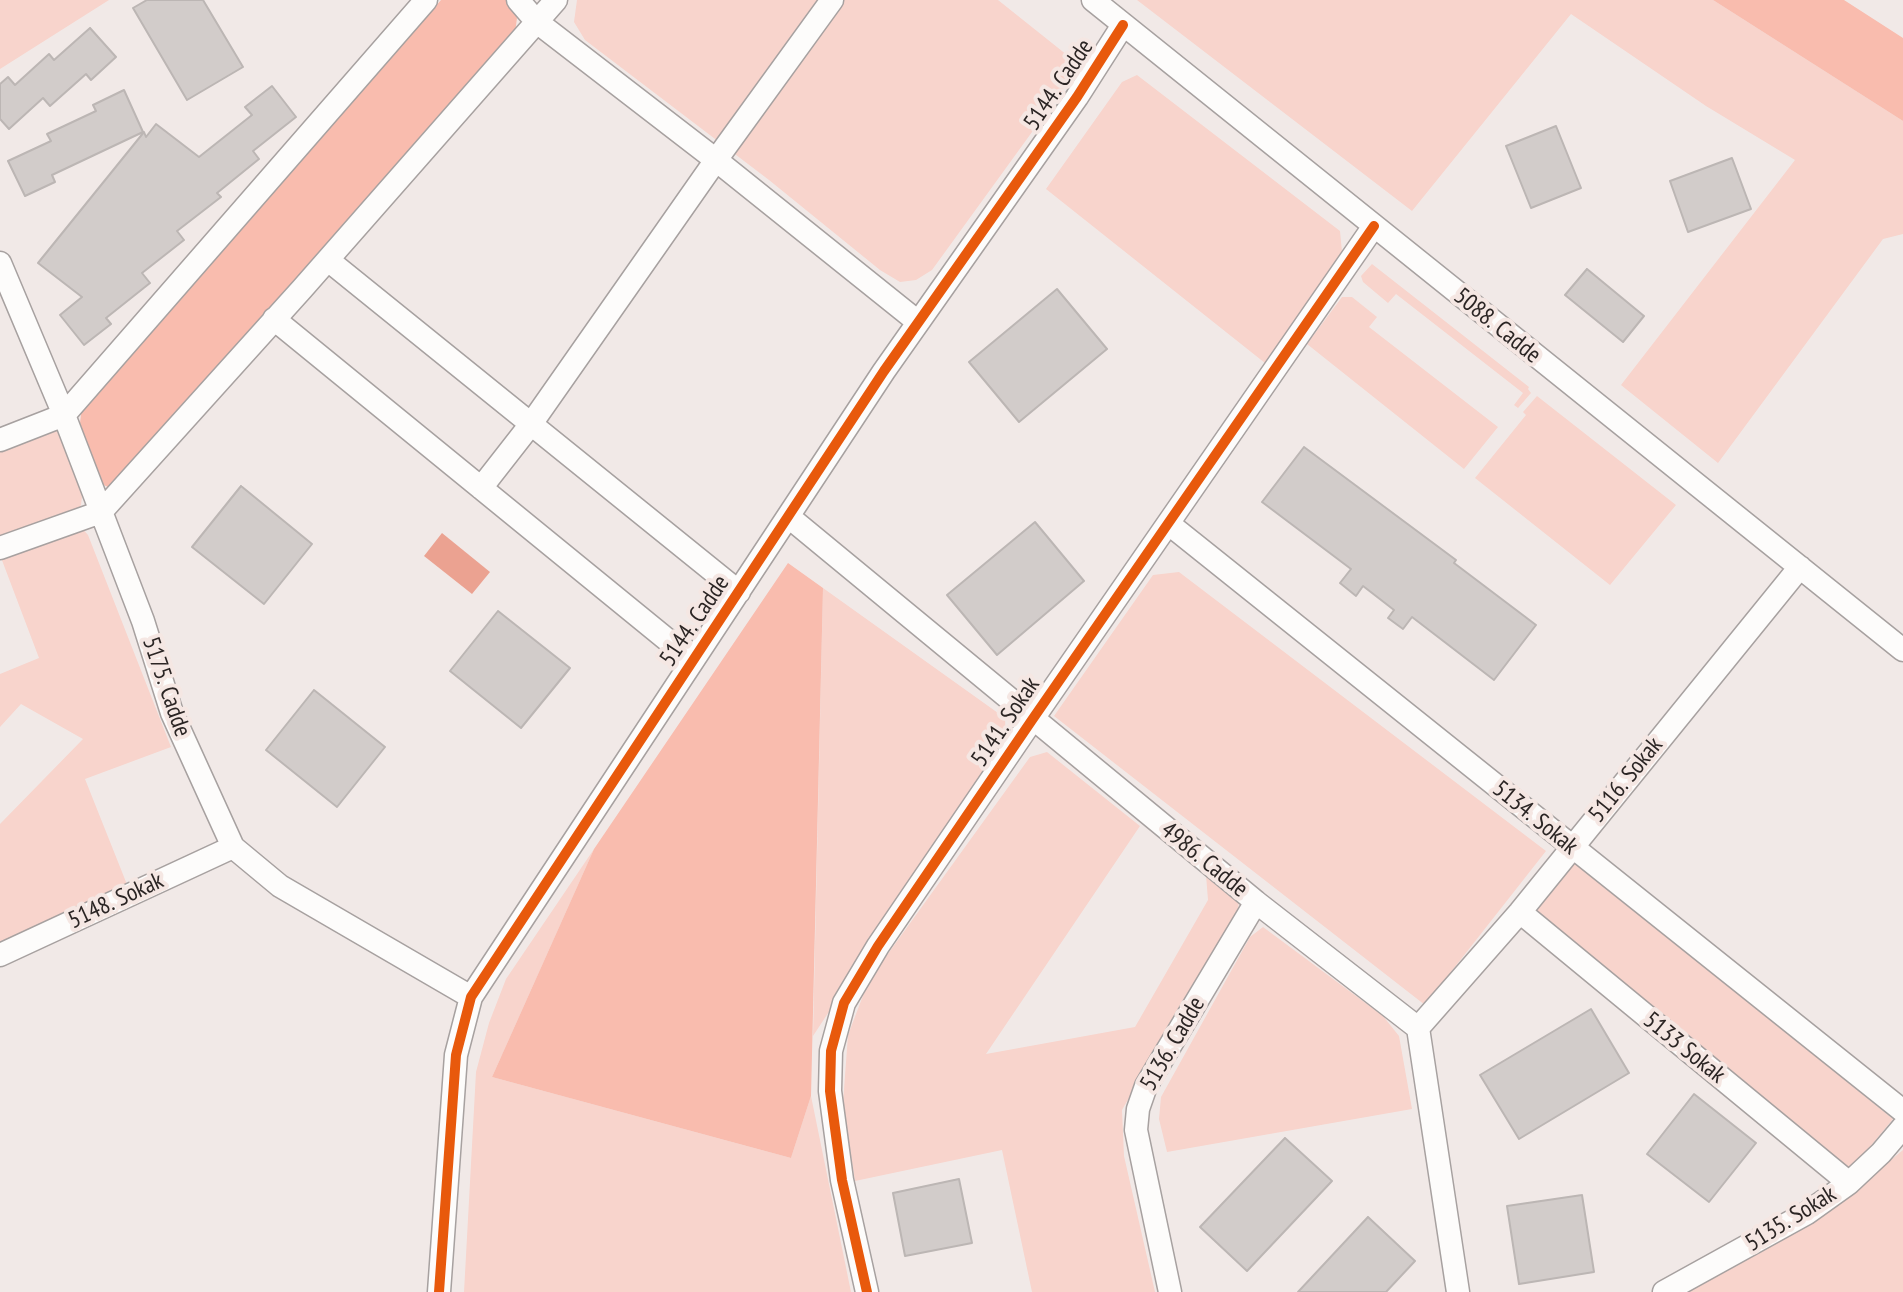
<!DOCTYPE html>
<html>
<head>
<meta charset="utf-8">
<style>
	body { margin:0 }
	canvas { display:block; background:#f1e9e7 }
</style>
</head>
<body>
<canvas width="1903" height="1292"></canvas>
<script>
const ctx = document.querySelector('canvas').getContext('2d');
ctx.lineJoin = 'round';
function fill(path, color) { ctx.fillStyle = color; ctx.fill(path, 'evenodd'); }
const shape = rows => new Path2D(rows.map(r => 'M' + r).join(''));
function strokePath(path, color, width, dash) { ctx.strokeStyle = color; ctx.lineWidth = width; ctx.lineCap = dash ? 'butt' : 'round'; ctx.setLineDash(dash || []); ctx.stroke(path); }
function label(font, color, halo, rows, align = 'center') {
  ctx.font = font + ' "PT Sans Narrow",sans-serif'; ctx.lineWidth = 8; ctx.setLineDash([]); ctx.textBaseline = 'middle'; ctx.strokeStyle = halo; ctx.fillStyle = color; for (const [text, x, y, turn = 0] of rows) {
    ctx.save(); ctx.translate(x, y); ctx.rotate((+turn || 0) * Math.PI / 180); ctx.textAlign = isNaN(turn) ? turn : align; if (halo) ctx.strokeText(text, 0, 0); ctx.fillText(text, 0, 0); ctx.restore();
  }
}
const green = shape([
	[0,0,109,0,0,69],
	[577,0,998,0,1072,59,1074,66,1069,81,932,270,916,280,900,282,880,270,769,180,585,40,574,22],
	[1137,0,1713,0,1903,121,1903,234,1883,239,1718,463,1621,385,1795,160,1706,106,1571,14,1412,211],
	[1137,75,1340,231,1343,262,1270,367,1046,189,1122,82],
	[1372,264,1529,387,1528,389,1531,393,1518,408,1514,405,1523,393,1396,294,1388,303,1363,282,1361,276],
	[1342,297,1352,297,1377,317,1369,327,1498,427,1464,469,1307,344],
	[1537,396,1676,505,1610,585,1475,478,1526,415,1523,412],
	[57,430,65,434,82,497,81,505,78,510,0,540,0,452],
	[81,527,88,535,171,747,85,779,128,887,0,949,0,824,83,739,21,704,0,727,0,674,39,658,0,555],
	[1179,572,1546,851,1425,1005,1054,716,1153,575],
	[823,588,1005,718,1006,742,813,1036],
	[1047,752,1140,826,986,1054,1135,1027,1208,900,1206,875,1239,900,1238,910,1122,1110,1124,1156,1155,1292,1032,1292,1002,1150,855,1181,843,1103,848,1035,869,980,1030,757],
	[594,849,492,1077,791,1158,811,1096,851,1292,464,1292,476,1072,489,1023,506,979],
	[1576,861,1893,1119,1850,1171,1533,914],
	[1263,927,1383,1016,1399,1036,1412,1109,1167,1152,1159,1119,1161,1097,1250,937],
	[1903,1150,1903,1292,1671,1292,1851,1193]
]);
const forest = shape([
	[441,0,509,0,517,18,515,33,117,484,108,487,99,483,80,423,82,406],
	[1713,0,1844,0,1903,38,1903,121],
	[788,563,823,588,811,1096,791,1158,492,1077,594,849]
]);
const water = shape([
	[442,533,490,572,472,594,424,556]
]);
const building = shape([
	[147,0,203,0,243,67,187,100,133,8,147,0],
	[90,28,116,57,91,80,86,74,50,106,43,98,9,129,0,119,0,84,8,77,15,85,49,54,54,60,90,28],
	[272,86,296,117,253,151,259,159,217,193,221,197,177,231,184,240,142,273,150,283,106,318,111,324,84,345,60,315,82,297,38,263,144,132,146,137,156,124,199,157,252,115,245,107,272,86],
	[124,90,143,132,52,175,55,182,25,196,8,161,51,141,47,134,96,111,93,105,124,90],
	[1556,126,1581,188,1531,208,1506,146,1556,126],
	[1732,158,1751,209,1688,232,1670,181,1732,158],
	[1587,269,1644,316,1623,342,1565,295,1587,269],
	[1057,289,1107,349,1019,422,969,362,1057,289],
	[1304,447,1456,560,1454,563,1536,625,1494,680,1412,617,1403,629,1388,618,1394,610,1363,586,1356,596,1340,583,1351,569,1262,502,1304,447],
	[241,486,312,544,264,604,192,547,241,486],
	[1035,522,1084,581,997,655,947,595,1035,522],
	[498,611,570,668,521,728,450,671,498,611],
	[314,690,385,747,337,807,266,750,314,690],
	[1591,1009,1629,1073,1519,1139,1480,1075,1591,1009],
	[1694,1094,1756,1143,1709,1202,1647,1154,1694,1094],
	[1285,1138,1332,1181,1247,1271,1200,1227,1285,1138],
	[959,1179,972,1243,905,1256,893,1193,959,1179],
	[1582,1195,1594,1272,1519,1284,1507,1206,1582,1195],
	[1368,1217,1415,1261,1386,1292,1298,1292,1368,1217]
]);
const minor = shape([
	[518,0,537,22,716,160,918,322],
	[1093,0,1903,650],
	[328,260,739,592],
	[0,263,64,415,143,621,172,713,233,847,280,886,471,997],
	[274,319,692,660],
	[0,440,64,415,426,0],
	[481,488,531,424,716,160,832,0],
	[789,517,1256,902,1418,1028,1458,1292],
	[1169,524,1903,1111],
	[0,548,101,512,302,289,556,0],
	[1520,912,1849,1183],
	[0,955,233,847],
	[1418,1028,1520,912,1800,567],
	[439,1292,456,1055,471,997,884,371,1077,97,1123,25],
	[867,1292,842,1180,830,1091,831,1051,844,1003,878,946,1032,720,1374,226],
	[1170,1292,1136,1130,1138,1109,1146,1086,1256,902],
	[1664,1292,1807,1213,1849,1183,1881,1153,1903,1127]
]);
const cycleway = shape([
	[439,1292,456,1055,471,997,884,371,1077,97,1123,25],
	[867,1292,842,1180,830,1091,831,1051,844,1003,878,946,1032,720,1374,226]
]);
const streetNames = [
	["5144. Cadde",1059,85,-56],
	["5088. Cadde",1497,326,39],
	["5144. Cadde",695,621,-56],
	["5175. Cadde",166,687,71],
	["5141. Sokak",1006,722,-56],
	["5116. Sokak",1626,780,-51],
	["5134. Sokak",1535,818,39],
	["4986. Cadde",1204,860,39],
	["5148. Sokak",116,901,-25],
	["5136. Cadde",1173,1044,-60],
	["5133 Sokak",1684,1048,39],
	["5135. Sokak",1791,1219,-32]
];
fill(green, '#f8d4cc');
fill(forest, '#f9bcae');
fill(water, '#eba291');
fill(building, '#d2ccca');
strokePath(building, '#bcb6b4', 2);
strokePath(minor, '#a7a1a0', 25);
strokePath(minor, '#fdfcfb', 22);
strokePath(cycleway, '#e8590c', 10);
label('24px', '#2b2524', '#f5e7e3', streetNames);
</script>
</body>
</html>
